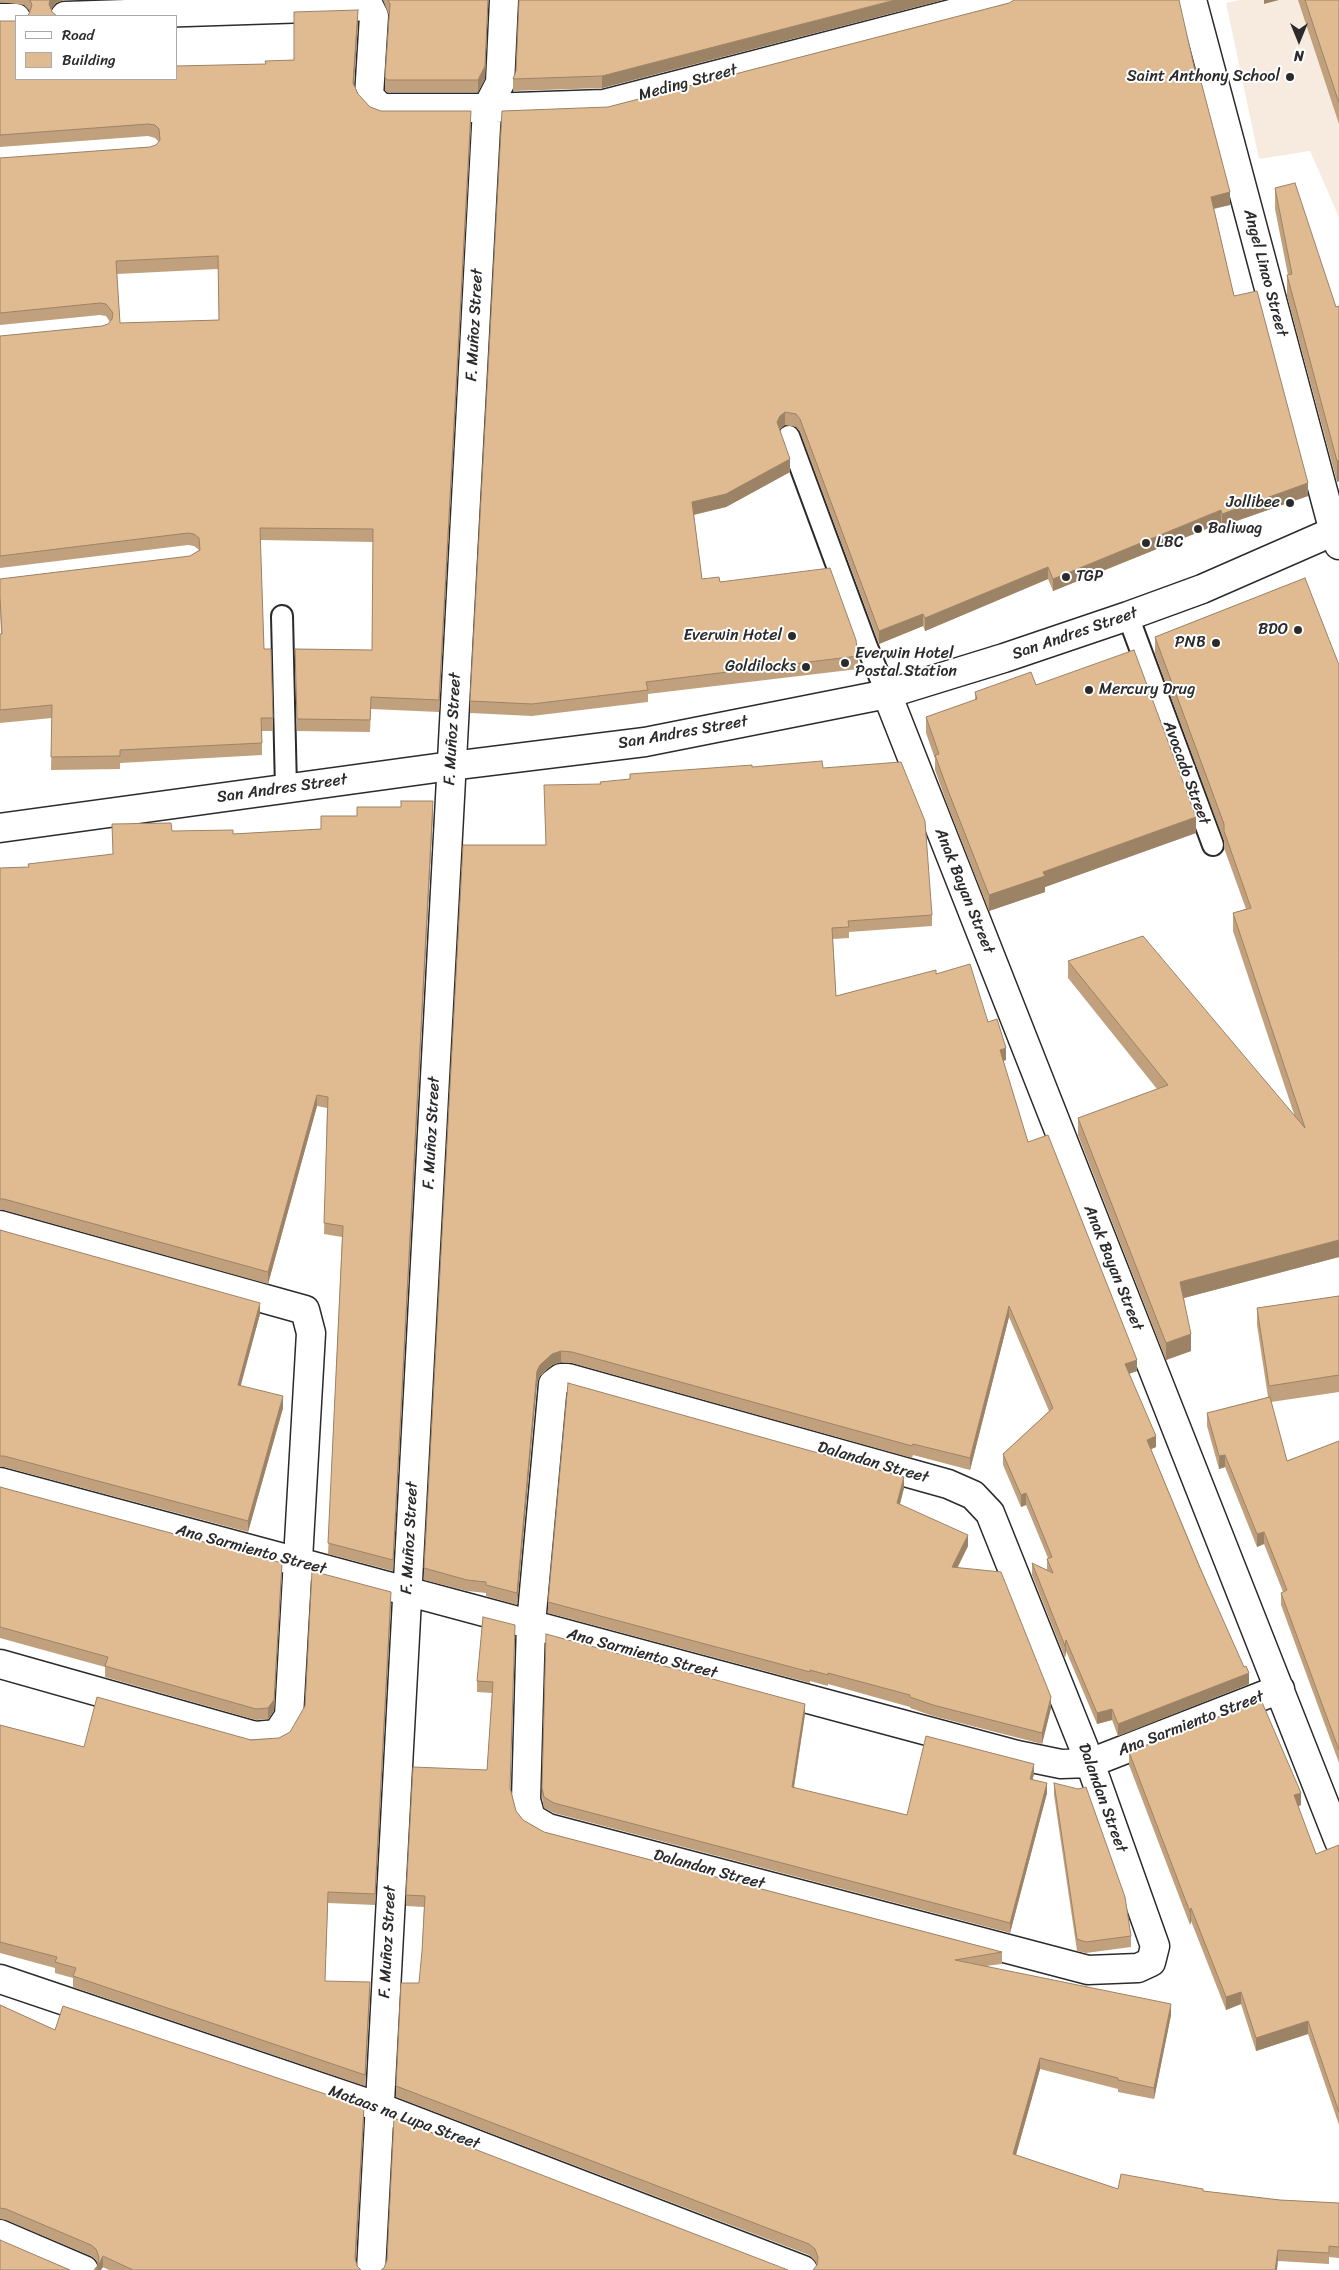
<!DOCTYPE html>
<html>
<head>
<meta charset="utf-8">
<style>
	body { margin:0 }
	#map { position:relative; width:1339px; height:2270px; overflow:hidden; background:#fff; font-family:Sriracha,sans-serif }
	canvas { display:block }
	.legend { position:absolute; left:15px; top:15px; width:162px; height:65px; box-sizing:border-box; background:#fff; border:1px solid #aaa; margin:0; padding:6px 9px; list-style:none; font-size:15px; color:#2b2b2b }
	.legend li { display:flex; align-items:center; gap:10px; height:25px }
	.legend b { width:25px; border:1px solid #aaa }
	.north { position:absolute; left:1274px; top:15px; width:50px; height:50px; -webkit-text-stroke:4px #fff; paint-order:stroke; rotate:180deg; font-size:14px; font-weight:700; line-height:20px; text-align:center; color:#2b2b2b }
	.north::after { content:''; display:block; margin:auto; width:18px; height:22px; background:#2b2b2b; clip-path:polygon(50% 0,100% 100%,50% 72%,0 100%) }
</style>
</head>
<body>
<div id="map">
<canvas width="1339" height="2270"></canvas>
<ul class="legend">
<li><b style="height:6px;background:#fff"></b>Road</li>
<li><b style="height:14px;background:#e0bb91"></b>Building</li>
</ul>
<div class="north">N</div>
</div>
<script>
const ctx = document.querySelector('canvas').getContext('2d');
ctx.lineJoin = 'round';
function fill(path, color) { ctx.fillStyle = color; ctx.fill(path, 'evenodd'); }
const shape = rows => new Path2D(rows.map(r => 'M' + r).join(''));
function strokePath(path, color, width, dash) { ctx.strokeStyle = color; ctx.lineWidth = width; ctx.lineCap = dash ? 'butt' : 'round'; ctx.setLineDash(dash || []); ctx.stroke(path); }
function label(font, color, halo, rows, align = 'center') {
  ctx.font = font + ' Sriracha,sans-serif'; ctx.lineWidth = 4; ctx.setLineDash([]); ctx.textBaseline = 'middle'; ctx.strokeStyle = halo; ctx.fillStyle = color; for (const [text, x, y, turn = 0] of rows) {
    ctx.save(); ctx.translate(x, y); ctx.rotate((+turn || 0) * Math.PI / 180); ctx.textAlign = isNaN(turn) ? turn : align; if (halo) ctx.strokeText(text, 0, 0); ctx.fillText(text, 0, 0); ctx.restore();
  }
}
const built = shape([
	[1240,0,1339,0,1339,217,1310,151,1259,159,1226,3]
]);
const lane = shape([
	[789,436,867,647,887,694],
	[282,616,286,789],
	[1128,616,1213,845]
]);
const street = shape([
	[65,16,369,6,374,16,369,96,381,108,487,108,604,104,1005,0],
	[0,18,16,18],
	[887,694,1339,1841],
	[0,1225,305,1310,311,1333,289,1716,277,1734,255,1736,0,1664],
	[561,1378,568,1378,948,1484,973,1495,990,1513,1090,1763,1155,1946,1151,1962,1138,1968,1088,1970,548,1828,531,1818,526,1800,531,1624,553,1384,561,1378],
	[0,1482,1017,1755,1061,1764,1090,1763,1280,1689],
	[0,1979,379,2107,803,2270],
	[0,2234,84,2270],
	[371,2270,487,108,500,83,504,0]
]);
const secondary = shape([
	[1192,0,1334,532,1339,545],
	[0,828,451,766,645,742,887,694,1004,658,1128,616,1202,589,1339,529]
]);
const wall = shape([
	[0,0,78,0,64,0,56,3,52,8,52,12,29,14,30,11,24,5,0,2],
	[383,0,488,0,485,79,478,92,387,92,385,90,385,77,389,15],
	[943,0,602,88,513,91,513,79,516,71],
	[1298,0,1339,0,1339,124],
	[1009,3,1196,75,1230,205,1214,209,1234,296,1308,496,1222,526,1221,523,1053,591,1048,579,925,631,923,626,879,644,800,432,796,427,785,425,780,429,790,472,726,507,694,515,702,579,720,582,858,656,858,669,648,694,648,702,532,716,470,713,470,701,608,107],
	[0,21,16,79,266,64,294,60,358,22,354,85,358,94,370,107,381,111,471,124,439,712,371,709,370,732,297,731,295,649,372,650,373,542,260,540,264,649,273,718,273,731,262,731,262,755,120,763,120,769,51,770,52,718,0,723,0,634,1,634,0,609,0,579,190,556,199,550,194,546,188,545,0,568,0,336,102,326,108,324,110,322,106,316,100,315,0,325,0,158,150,147,156,145,159,142,155,138,148,136,0,147],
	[218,269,219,320,120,323,117,274],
	[1275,188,1336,307,1339,306,1339,481,1337,482,1287,296,1287,275,1288,275,1275,209],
	[1305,578,1339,1257,1184,1298,1191,1351,1166,1360,1078,1135,1078,1118,1157,1089,1068,978,1068,961,1295,1117,1233,931,1233,913,1246,909,1224,848,1224,841,1155,654,1155,637],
	[1036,685,1196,833,1045,887,1045,892,989,911,947,804,935,770,935,759,926,733,926,717,975,700,975,692],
	[752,767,823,768,932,915,932,926,849,932,849,938,833,939,836,996,936,974,988,1022,1006,1060,1003,1061,1028,1142,1137,1371,1129,1374,1156,1447,1151,1449,1249,1684,1118,1736,1112,1720,1097,1724,1066,1651,1065,1658,1032,1575,1032,1563,1047,1570,1047,1559,1048,1558,1026,1505,1021,1507,1003,1465,1003,1454,1049,1411,1009,1317,970,1470,913,1455,912,1458,572,1363,561,1362,552,1365,540,1376,537,1383,517,1605,486,1596,486,1593,467,1591,424,1580,424,1568,546,845,601,784,630,780],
	[433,812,393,1571,328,1554,342,1237,324,1234,327,1108,317,1106,268,1284,4,1210,0,1210,0,868,28,867,112,854,172,831,233,834,321,829,357,816],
	[0,1230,260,1314,240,1385,283,1408,248,1532,4,1467,0,1467],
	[1339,1296,1339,1392,1271,1402,1287,1461,1339,1441,1339,1763,1281,1605,1281,1593,1283,1592,1264,1544,1257,1547,1225,1467,1219,1469,1207,1426,1207,1413,1268,1397,1257,1325,1257,1308],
	[0,1487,282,1574,274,1711,268,1719,256,1720,105,1677,105,1667,0,1638],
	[904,1488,900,1504,968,1546,958,1567,1051,1708,1042,1744,933,1716,910,1708,910,1707,828,1684,828,1686,810,1681,810,1683,548,1613,548,1602],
	[391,1603,375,1905,328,1903,325,1981,370,1993,365,2086,73,1987,73,1978,55,1973,55,1968,0,1953,0,1954,0,1725,84,1747,279,1738,290,1732],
	[483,1617,511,1790,516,1811,523,1820,544,1832,1002,1952,1002,1964,986,1966,1171,2015,1154,2099,1118,2092,1118,2089,1040,2069,1016,2155,1118,2189,1203,2191,1280,2200,1339,2203,1339,2258,1329,2257,1329,2264,1278,2261,817,2265,815,2261,809,2255,396,2097,396,2086,419,1983,422,1951,424,1907,406,1906,406,1895,487,1770,492,1693,477,1692,477,1681],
	[805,1714,794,1788,907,1815,1034,1774,1032,1780,1047,1793,1010,1933,554,1813,544,1808,542,1798,542,1788],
	[1129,1752,1301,1805,1298,1806,1316,1854,1339,1845,1339,2125,1308,2034,1256,2051,1241,2004,1226,2010,1191,1921,1190,1925,1129,1765],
	[1054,1783,1131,1936,1131,1947,1086,1953,1077,1951,1054,1795],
	[0,2005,55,2030,364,2118,356,2260,357,2266,361,2270,109,2270,98,2265,96,2260,91,2256,6,2220,0,2219]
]);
const shadedWall = shape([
	[50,0,64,0,56,3,52,8,49,16,49,4],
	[488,0,485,79,478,92,478,80],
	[895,0,943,0,602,88,602,76],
	[1264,0,1279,0,1264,4],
	[358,10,358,22,353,95,353,83],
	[471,111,471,124,439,712,439,700],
	[1230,192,1230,205,1211,209,1211,197],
	[785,412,785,425,780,429,777,422,780,416],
	[790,459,790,472,726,507,692,515,692,502],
	[1339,460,1339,481,1337,482,1337,461],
	[1308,483,1308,496,1222,526,1222,514],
	[1221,510,1221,523,1053,591,1053,579],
	[1048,567,1048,579,925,631,925,618],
	[923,614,923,626,879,644,879,631],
	[433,801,433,812,393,1571,393,1560],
	[1196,817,1196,833,1045,887,1045,892,989,911,989,895,1043,872],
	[1006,1048,1006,1060,1000,1062,1000,1050],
	[317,1095,317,1106,268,1284,268,1272],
	[1339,1240,1339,1257,1180,1299,1180,1282],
	[260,1303,260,1314,238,1396,238,1385],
	[1009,1306,1009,1317,970,1470,970,1458],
	[1191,1334,1191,1351,1166,1360,1166,1343],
	[561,1351,561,1362,552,1365,540,1376,537,1383,517,1605,517,1593,537,1371,540,1365,552,1354],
	[1137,1360,1137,1371,1125,1375,1125,1364],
	[283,1396,283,1408,248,1532,248,1521],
	[1156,1436,1156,1447,1147,1451,1147,1440],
	[1225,1455,1225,1467,1219,1469,1219,1456],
	[904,1477,904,1488,897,1515,897,1503],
	[1026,1493,1026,1505,1021,1507,1021,1495],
	[1264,1532,1264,1544,1257,1547,1257,1534],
	[968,1535,968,1546,952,1578,952,1567],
	[282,1563,274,1711,268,1719,268,1708],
	[391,1592,391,1603,375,1905,375,1894],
	[1066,1640,1066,1651,1065,1658,1065,1646],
	[1249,1673,1249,1684,1118,1736,1118,1724],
	[1051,1697,1051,1708,1042,1744,1042,1733],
	[805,1704,805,1714,792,1798,792,1787],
	[1112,1709,1112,1720,1097,1724,1097,1713],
	[1034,1764,1034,1774,1030,1789,1030,1779],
	[1047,1783,1047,1793,1010,1933,1010,1923],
	[1301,1793,1301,1805,1294,1808,1294,1795],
	[1191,1908,1191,1921,1190,1925,1190,1912],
	[370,1982,370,1993,365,2086,365,2075],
	[1241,1992,1241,2004,1226,2010,1226,1997],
	[1171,2004,1171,2015,1154,2099,1154,2088],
	[1308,2021,1308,2034,1256,2051,1256,2038],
	[1040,2058,1040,2069,1013,2165,1013,2154],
	[364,2107,364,2118,355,2269,355,2258],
	[1278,2250,1278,2261,1277,2270,1275,2270],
	[103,2256,103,2267,101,2270,96,2270]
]);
const building = shape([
	[30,0,50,0,49,4,52,12,57,16,27,16,29,14,32,5,30,0],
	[388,0,488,0,485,66,478,80,387,80,385,77,390,4,388,0],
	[519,0,895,0,602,76,513,79,516,71,519,0],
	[1014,0,1179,0,1196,75,1199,74,1230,192,1211,197,1234,296,1257,291,1308,483,1222,514,1221,510,1053,579,1048,567,925,618,923,614,879,631,800,419,796,414,785,412,780,416,777,422,790,459,726,494,692,502,702,579,719,577,720,582,830,568,856,640,858,656,646,682,648,690,532,704,470,701,502,111,608,107,1009,3,1014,0],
	[1305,0,1339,0,1339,103,1305,0],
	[358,10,353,83,358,94,370,107,381,111,471,111,439,700,371,697,370,720,297,719,295,649,372,650,373,529,260,528,264,649,271,649,273,718,261,718,262,743,120,750,120,756,51,757,52,705,0,710,0,634,2,634,0,597,0,579,190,556,200,550,199,538,194,534,188,533,0,556,0,336,102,326,108,324,112,319,113,313,106,304,100,303,0,313,0,158,150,147,156,145,160,140,159,129,155,125,148,124,0,135,0,21,16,21,16,79,176,79,176,66,266,64,265,61,294,60,294,12,358,10],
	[218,256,219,320,120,323,116,261,218,256],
	[1295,183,1336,307,1339,306,1339,460,1337,461,1287,275,1292,274,1275,188,1295,183],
	[1305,578,1339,665,1339,1240,1180,1282,1191,1334,1166,1343,1078,1118,1168,1085,1068,961,1143,936,1305,1128,1233,913,1251,908,1224,831,1224,824,1155,637,1305,578],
	[1134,650,1196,817,1043,872,1045,876,989,895,947,788,935,755,939,754,926,717,977,699,975,692,1031,672,1036,685,1134,650],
	[822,761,823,768,901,762,925,821,932,915,848,921,849,927,832,928,836,996,936,970,936,974,970,964,988,1022,997,1019,1006,1048,1000,1050,1028,1142,1048,1135,1137,1360,1125,1364,1156,1436,1147,1440,1200,1568,1244,1667,1246,1666,1249,1673,1118,1724,1112,1709,1097,1713,1066,1640,1065,1646,1032,1563,1053,1573,1047,1559,1052,1557,1026,1493,1021,1495,1003,1454,1053,1408,1009,1306,970,1458,913,1444,912,1446,572,1352,561,1351,552,1354,540,1365,537,1371,517,1593,486,1585,486,1582,467,1580,424,1568,463,845,546,845,544,785,601,784,600,782,630,779,630,774,752,765,752,767,822,761],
	[401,801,433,801,393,1560,328,1543,343,1226,324,1223,328,1097,317,1095,268,1272,4,1199,0,1199,0,868,29,867,28,864,113,854,112,824,171,823,172,831,233,830,233,834,321,829,321,816,357,816,357,807,401,807,401,801],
	[0,1230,260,1303,238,1385,283,1396,248,1521,4,1456,0,1456,0,1230],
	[1339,1296,1339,1375,1269,1386,1257,1308,1339,1296],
	[568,1383,904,1477,897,1503,968,1535,952,1567,1001,1572,1051,1697,1042,1733,933,1705,910,1697,910,1695,828,1673,828,1675,810,1670,810,1672,548,1602,568,1383],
	[1270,1397,1287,1461,1339,1441,1339,1750,1281,1593,1287,1590,1264,1532,1257,1534,1225,1455,1219,1456,1207,1413,1270,1397],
	[0,1487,282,1563,274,1700,268,1708,256,1709,105,1666,108,1657,0,1627,0,1487],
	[312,1571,391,1592,375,1894,328,1892,325,1981,370,1982,365,2075,73,1976,76,1968,55,1962,57,1957,0,1942,0,1943,0,1725,84,1747,97,1697,251,1740,279,1738,290,1732,305,1706,312,1571],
	[483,1617,515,1625,510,1788,516,1811,523,1820,544,1832,1002,1952,955,1960,1171,2004,1154,2088,1118,2080,1118,2078,1040,2058,1013,2154,1118,2189,1121,2174,1203,2189,1203,2191,1280,2200,1339,2203,1339,2247,1329,2246,1329,2253,1278,2250,1275,2270,813,2270,817,2265,818,2257,815,2249,809,2244,396,2086,401,1983,419,1983,422,1951,425,1896,406,1895,413,1767,487,1770,493,1682,477,1681,483,1617],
	[546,1634,805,1704,792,1787,907,1815,926,1736,1034,1764,1030,1779,1047,1783,1010,1923,554,1803,544,1797,542,1788,546,1634],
	[1261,1700,1301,1793,1294,1795,1316,1854,1339,1845,1339,2112,1308,2021,1256,2038,1241,1992,1226,1997,1191,1908,1190,1912,1129,1752,1261,1700],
	[1054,1783,1078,1789,1086,1787,1125,1897,1131,1936,1086,1942,1077,1939,1054,1783],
	[0,2005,55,2030,63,2006,364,2107,355,2258,357,2266,361,2270,133,2270,103,2256,96,2270,94,2270,98,2265,99,2257,96,2249,91,2245,6,2209,0,2208,0,2005],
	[394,2118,788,2270,381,2270,384,2268,387,2260,394,2118],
	[0,2240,70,2270,0,2270,0,2240]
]);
const markers = [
	[1290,77,5,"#2b2b2b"],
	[1290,503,5,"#2b2b2b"],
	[1198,529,5,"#2b2b2b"],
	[1146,543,5,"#2b2b2b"],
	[1066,577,5,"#2b2b2b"],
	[1298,630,5,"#2b2b2b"],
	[792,636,5,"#2b2b2b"],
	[1216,643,5,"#2b2b2b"],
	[845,663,5,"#2b2b2b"],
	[806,667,5,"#2b2b2b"],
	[1089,690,5,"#2b2b2b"]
];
const poiNames = [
	["Saint Anthony School",1280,77],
	["Jollibee",1280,503],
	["Baliwag",1208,529,"left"],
	["LBC",1156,543,"left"],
	["TGP",1076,577,"left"],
	["BDO",1288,630],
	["Everwin Hotel",782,636],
	["PNB",1206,643],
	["Everwin Hotel",855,654,"left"],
	["Postal Station",855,672,"left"],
	["Goldilocks",796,667],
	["Mercury Drug",1099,690,"left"]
];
const streetNames = [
	["Meding Street",688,83,-15],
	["Angel Linao Street",1265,273,75],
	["F. Muñoz Street",475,325,-87],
	["San Andres Street",1075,634,-19],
	["F. Muñoz Street",453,729,-87],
	["San Andres Street",683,733,-10],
	["Avocado Street",1186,773,70],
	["San Andres Street",282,789,-8],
	["Anak Bayan Street",964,891,68],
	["F. Muñoz Street",432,1133,-87],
	["Anak Bayan Street",1113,1268,68],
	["Dalandan Street",873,1463,16],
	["F. Muñoz Street",410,1538,-87],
	["Ana Sarmiento Street",251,1550,15],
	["Ana Sarmiento Street",642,1654,15],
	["Ana Sarmiento Street",1191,1724,-21],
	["Dalandan Street",1102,1798,70],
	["Dalandan Street",709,1870,15],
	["F. Muñoz Street",388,1942,-87],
	["Mataas na Lupa Street",404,2118,20]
];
fill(built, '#f6ebde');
strokePath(lane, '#2b2b2b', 24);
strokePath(street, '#2b2b2b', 31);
strokePath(secondary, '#2b2b2b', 31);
strokePath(lane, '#fff', 20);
strokePath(street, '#fff', 28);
strokePath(secondary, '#fff', 28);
fill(wall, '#c1a17d');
fill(shadedWall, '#9d8366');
fill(building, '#e0bb91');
strokePath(building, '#9d8366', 1);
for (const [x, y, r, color] of markers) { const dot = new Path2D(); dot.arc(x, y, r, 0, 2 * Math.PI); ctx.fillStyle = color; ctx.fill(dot); strokePath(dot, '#fff', 2); }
label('16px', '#2b2b2b', '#fff', poiNames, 'right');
label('16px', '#2b2b2b', '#fff', streetNames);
</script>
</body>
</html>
